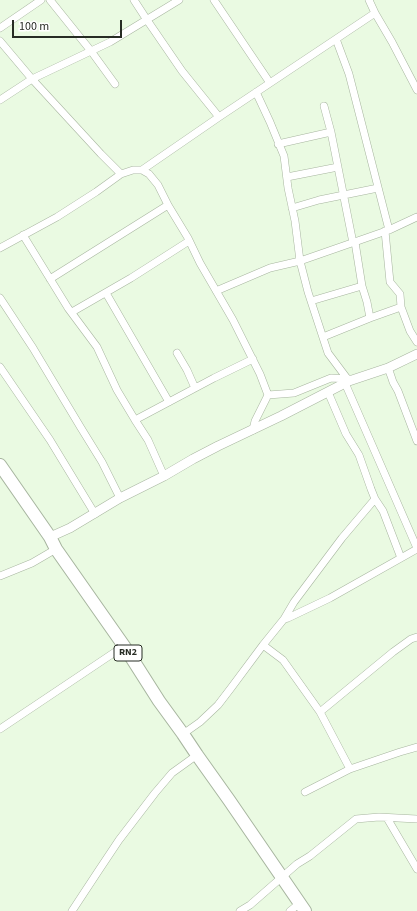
<!DOCTYPE html>
<html>
<head>
<meta charset="utf-8">
<style>
	body { margin:0 }
	#map { position:relative; width:417px; height:911px; overflow:hidden; background:#eafae2; font-family:"Source Sans 3",sans-serif }
	canvas { display:block }
	.scale { position:absolute; left:12px; top:20px; width:110px; height:18px; box-sizing:border-box; border:2px solid #272c24; border-top:0; padding-left:5px; font-size:12px; line-height:14px; white-space:nowrap; color:#272c24; -webkit-text-stroke:3px #fff; paint-order:stroke }
</style>
</head>
<body>
<div id="map">
<canvas width="417" height="911"></canvas>
<div class="scale">100 m</div>
</div>
<script>
const ctx = document.querySelector('canvas').getContext('2d');
ctx.lineJoin = 'round';
const shape = rows => new Path2D(rows.map(r => 'M' + r).join(''));
function strokePath(path, color, width, dash) { ctx.strokeStyle = color; ctx.lineWidth = width; ctx.lineCap = dash ? 'butt' : 'round'; ctx.setLineDash(dash || []); ctx.stroke(path); }
function label(font, color, halo, rows, align = 'center') {
  ctx.font = font + ' "Source Sans 3",sans-serif'; ctx.lineWidth = 4; ctx.setLineDash([]); ctx.textBaseline = 'middle'; ctx.strokeStyle = halo; ctx.fillStyle = color; for (const [text, x, y, turn = 0] of rows) {
    ctx.save(); ctx.translate(x, y); ctx.rotate((+turn || 0) * Math.PI / 180); ctx.textAlign = isNaN(turn) ? turn : align; if (halo) ctx.strokeText(text, 0, 0); ctx.fillText(text, 0, 0); ctx.restore();
  }
}
const minor = shape([
	[50,0,91,51,115,84],
	[134,0,147,20,182,71,219,117],
	[214,0,270,83],
	[369,0,375,13,392,42,417,90],
	[0,28,41,0],
	[336,39,349,74,389,230],
	[0,41,32,79,101,154,121,174],
	[256,92,270,122,284,156,288,188,295,221,300,261,308,292,328,353,349,381],
	[0,100,32,79,110,42,179,0],
	[324,106,331,132,353,243],
	[278,144,331,132],
	[142,170,219,117,375,13],
	[287,177,338,167],
	[292,208,319,200,378,188],
	[385,231,390,282,400,294,401,307,410,331,417,342],
	[23,235,68,308,97,347,117,390,135,420,148,440,164,476],
	[355,242,362,286,367,302,370,318],
	[0,248,57,217,96,192,121,174,133,170,142,170,149,174,158,185,168,205,188,238,200,263,233,320,260,374,268,395,255,421,253,430],
	[50,279,168,205],
	[216,291,270,268,300,261,389,230,417,217],
	[106,293,169,402],
	[0,298,33,348,81,428,102,462,120,498],
	[311,301,362,286],
	[72,312,131,278,142,271,189,241],
	[323,337,370,318,401,307],
	[177,353,187,370,195,388],
	[0,367,50,440,95,514],
	[388,368,391,376,393,382,398,391,417,441],
	[345,383,417,548],
	[328,392,346,434,359,455,371,489,375,499,383,511,401,558],
	[268,395,294,393,331,378,349,379],
	[135,420,214,378,253,359],
	[0,576,32,563,56,549],
	[284,619,294,602,342,538,375,499],
	[263,645,283,660,320,712,350,769],
	[320,712,393,652,411,639,417,637],
	[0,729,124,646],
	[183,734,200,722,218,705,231,688,263,645,284,619,288,618,330,598,417,549],
	[305,792,350,769,400,752,417,747],
	[387,818,417,869],
	[72,911,99,870,119,840,155,793,172,773,197,755],
	[240,911,250,905,297,864,310,856,356,819,379,817,417,819],
	[290,911,300,903]
]);
const tertiary = shape([
	[50,537,70,528,120,498,164,476,193,459,218,446,281,416,349,381,388,368,417,354]
]);
const trunk = shape([
	[0,465,50,537,56,549,124,646,159,701,183,734,197,755,229,800,305,911]
]);
const shields = [
	[128,653,28]
];
const shieldNames = [
	["RN2",128,653]
];
strokePath(minor, '#a7b59f', 8);
strokePath(tertiary, '#a7b59f', 10);
strokePath(trunk, '#a7b59f', 14);
strokePath(minor, '#fff', 7);
strokePath(tertiary, '#fff', 9);
strokePath(trunk, '#fff', 12);
for (const [x, y, w] of shields) { const box = new Path2D(); box.roundRect(x - w / 2, y - 8, w, 16, 3); ctx.fillStyle = '#fff'; ctx.fill(box); strokePath(box, '#272c24', 1); }
label('bold 10px', '#272c24', null, shieldNames);
</script>
</body>
</html>
